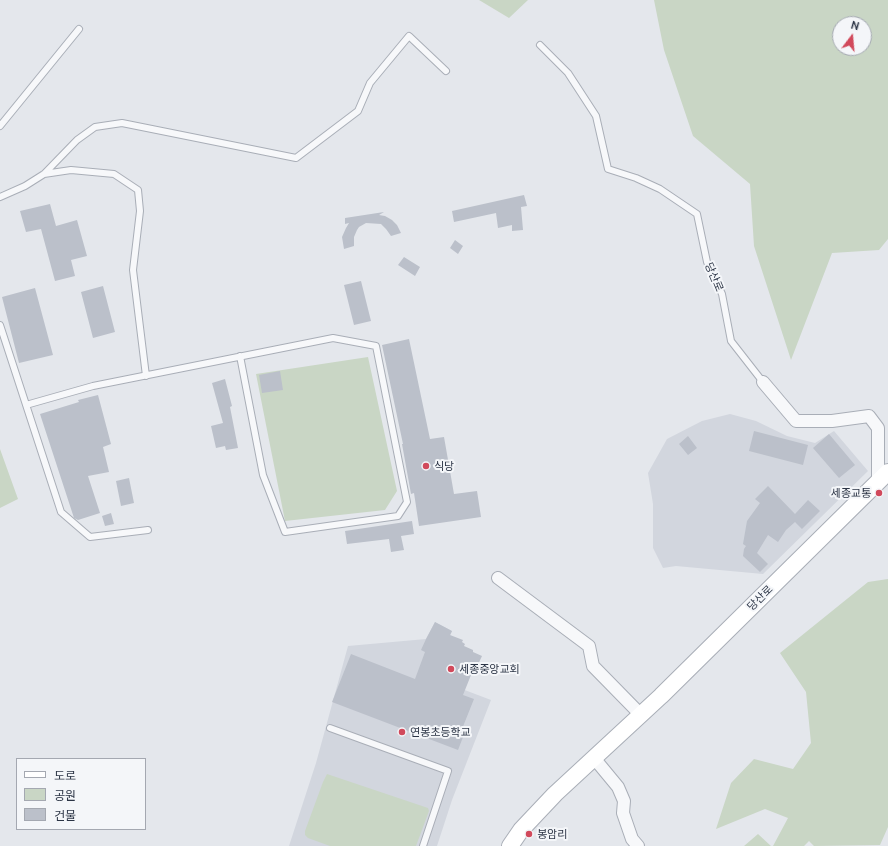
<!DOCTYPE html>
<html>
<head>
<meta charset="utf-8">
<style>
	body { margin:0 }
	#map { position:relative; width:888px; height:846px; overflow:hidden; background:#e4e7ec; font-family:Ubuntu,"Noto Sans KR",sans-serif }
	canvas { display:block }
	.legend { position:absolute; left:16px; top:758px; width:130px; height:72px; box-sizing:border-box; background:#f4f6f9; border:1px solid #a4a8b1; margin:0; padding:5px 7px; list-style:none; font-size:12px; color:#2b3445 }
	.legend li { display:flex; align-items:center; gap:8px; height:20px }
	.legend b { width:20px; border:1px solid #a4a8b1 }
	.north { position:absolute; left:832px; top:16px; width:40px; height:40px; box-sizing:border-box; background:#f4f6f9; border:1px solid #a4a8b1; border-radius:50%; rotate:16deg; font-size:11px; font-weight:700; line-height:16px; text-align:center; color:#2b3445 }
	.north::after { content:''; display:block; margin:auto; width:14px; height:18px; background:#d1495b; clip-path:polygon(50% 0,100% 100%,50% 72%,0 100%) }
</style>
</head>
<body>
<div id="map">
<canvas width="888" height="846"></canvas>
<ul class="legend">
<li><b style="height:5px;background:#fff"></b>도로</li>
<li><b style="height:11px;background:#c9d6c5"></b>공원</li>
<li><b style="height:11px;background:#bbc0ca"></b>건물</li>
</ul>
<div class="north">N</div>
</div>
<script>
const ctx = document.querySelector('canvas').getContext('2d');
ctx.lineJoin = 'round';
function fill(path, color) { ctx.fillStyle = color; ctx.fill(path, 'evenodd'); }
const shape = rows => new Path2D(rows.map(r => 'M' + r).join(''));
function strokePath(path, color, width, dash) { ctx.strokeStyle = color; ctx.lineWidth = width; ctx.lineCap = dash ? 'butt' : 'round'; ctx.setLineDash(dash || []); ctx.stroke(path); }
function label(font, color, halo, rows, align = 'center') {
  ctx.font = font + ' Ubuntu,"Noto Sans KR",sans-serif'; ctx.lineWidth = 4; ctx.setLineDash([]); ctx.textBaseline = 'middle'; ctx.strokeStyle = halo; ctx.fillStyle = color; for (const [text, x, y, turn = 0] of rows) {
    ctx.save(); ctx.translate(x, y); ctx.rotate((+turn || 0) * Math.PI / 180); ctx.textAlign = isNaN(turn) ? turn : align; if (halo) ctx.strokeText(text, 0, 0); ctx.fillText(text, 0, 0); ctx.restore();
  }
}
const built = shape([
	[730,414,756,421,787,436,815,443,834,431,868,471,763,574,676,566,663,568,653,548,653,504,648,473,667,439,702,421],
	[435,622,452,631,433,678,491,700,452,800,437,846,289,846,316,763,348,646,426,639]
]);
const green = shape([
	[479,0,528,0,509,18],
	[654,0,888,0,888,239,879,250,832,253,791,360,754,246,750,184,693,136,664,50],
	[840,24,864,24,864,48,840,48],
	[368,357,397,491,385,510,285,521,256,374],
	[0,449,18,499,0,508],
	[888,579,888,827,880,845,814,846,809,841,804,846,773,846,788,818,765,809,716,829,731,783,754,759,793,769,811,743,806,692,780,653,868,582],
	[327,774,428,808,429,811,416,846,330,846,308,838,305,835,305,831,323,782],
	[758,834,771,846,744,846]
]);
const building = shape([
	[524,195,527,206,521,207,523,230,512,231,512,225,498,228,496,213,454,222,452,211],
	[50,204,56,226,77,220,87,256,71,260,75,276,55,281,41,229,26,232,20,211],
	[384,212,379,215,385,216,392,220,397,225,401,233,391,236,386,229,381,224,366,223,359,227,357,230,354,237,354,246,344,249,342,237,346,228,349,223,345,224,345,218],
	[455,240,463,246,458,254,450,248],
	[404,257,420,267,415,276,398,265],
	[361,281,371,321,354,325,344,285],
	[103,286,115,332,93,338,81,292],
	[35,288,53,355,19,363,2,297],
	[409,339,430,439,444,437,454,494,477,491,481,517,419,526,414,493,411,494,402,444,403,444,382,345],
	[280,371,283,390,262,393,259,375],
	[225,379,232,406,230,407,238,448,226,450,225,446,216,448,211,426,223,423,212,383],
	[98,395,111,444,103,447,109,472,88,476,100,513,78,520,74,518,40,414,79,402,78,400],
	[754,431,808,445,803,465,749,451],
	[829,434,855,465,839,478,813,448],
	[688,436,697,448,688,455,679,444],
	[129,478,134,503,121,506,116,481],
	[768,486,795,514,808,500,820,511,802,529,795,522,786,530,778,542,768,535,757,553,768,564,760,572,743,556,744,549,746,546,743,544,747,521,760,503,755,499],
	[111,513,114,524,105,526,102,516],
	[412,521,414,534,401,536,404,550,391,552,389,539,347,544,345,531],
	[435,622,452,631,450,635,463,640,462,642,465,644,464,646,473,650,473,652,482,656,475,671,473,670,463,695,474,699,462,729,465,732,458,750,332,702,351,654,415,679,425,652,421,650,426,639]
]);
const service = shape([
	[540,45,568,73,596,116,608,169,636,178,660,189,697,214,707,262,722,294,731,341,763,382],
	[0,126,79,29],
	[44,174,71,170,114,174,138,190,140,211,133,270,146,376],
	[0,197,25,186,44,174,77,140,95,127,122,123,296,158,358,111,370,83,409,36,446,71],
	[0,325,61,512,90,537,148,530],
	[26,405,93,386,333,338,376,346,407,502,398,516,285,532,263,475,240,356],
	[330,728,448,771,423,846]
]);
const minor = shape([
	[763,382,796,421,832,421,869,416,878,428,878,481],
	[498,578,589,646,593,666,641,715],
	[594,758,618,787,624,801,623,813,632,839,638,846]
]);
const secondary = shape([
	[510,846,521,830,555,794,661,696,888,472]
]);
const markers = [
	[426,466,4,"#d1495b"],
	[879,493,4,"#d1495b"],
	[451,669,4,"#d1495b"],
	[402,732,4,"#d1495b"],
	[529,834,4,"#d1495b"]
];
const streetNames = [
	["당산로",714,277,67],
	["당산로",760,598,-45]
];
const poiNames = [
	["식당",434,466],
	["세종교통",871,493,"right"],
	["세종중앙교회",459,669],
	["연봉초등학교",410,732],
	["봉암리",537,834]
];
fill(built, '#d2d6de');
fill(green, '#c9d6c5');
fill(building, '#bbc0ca');
strokePath(service, '#a9aeb7', 8);
strokePath(minor, '#a9aeb7', 14);
strokePath(secondary, '#a9aeb7', 18);
strokePath(service, '#f7f8fa', 6);
strokePath(minor, '#f7f8fa', 12);
strokePath(secondary, '#fff', 16);
for (const [x, y, r, color] of markers) { const dot = new Path2D(); dot.arc(x, y, r, 0, 2 * Math.PI); ctx.fillStyle = color; ctx.fill(dot); strokePath(dot, '#f4f6f9', 1.5); }
label('11px', '#2b3445', '#f4f6f9', streetNames);
label('11px', '#2b3445', '#f4f6f9', poiNames, 'left');
</script>
</body>
</html>
